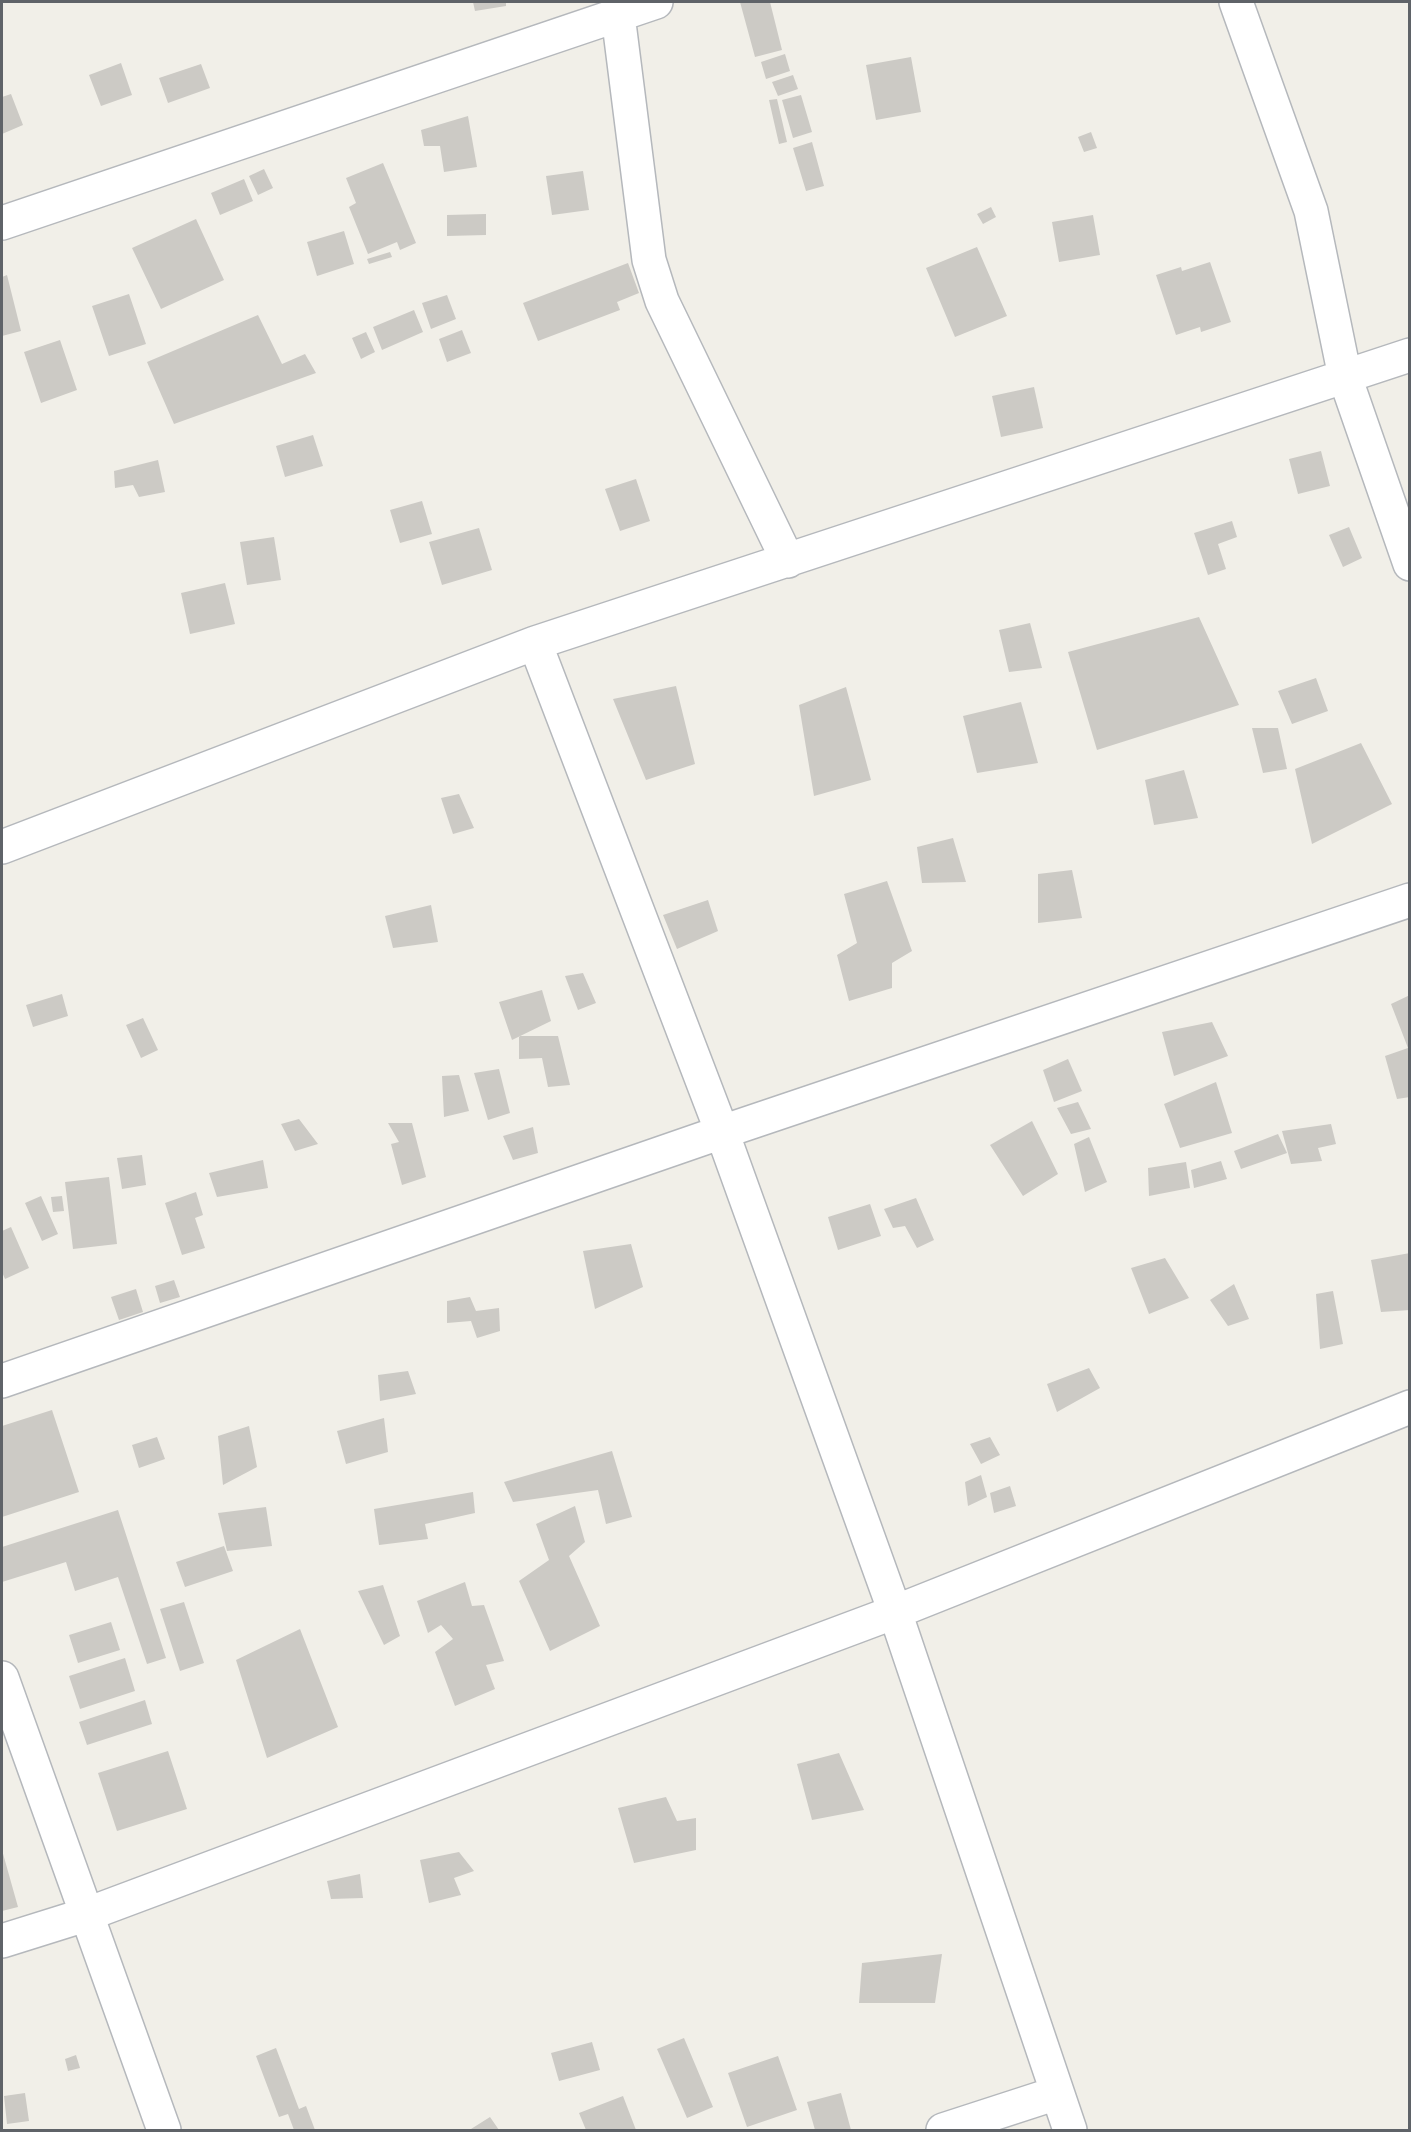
<!DOCTYPE html>
<html>
<head>
<meta charset="utf-8">
<style>
	body { margin:0 }
	#map { position:relative; width:1411px; height:2132px; overflow:hidden; background:#f1efe8; font-family:"Asap Condensed",sans-serif }
	canvas { display:block }
	.frame { position:absolute; inset:0; border:3px solid #5f6368; pointer-events:none }
</style>
</head>
<body>
<div id="map">
<canvas width="1411" height="2132"></canvas>
<div class="frame"></div>
</div>
<script>
const ctx = document.querySelector('canvas').getContext('2d');
ctx.lineJoin = 'round';
function fill(path, color) { ctx.fillStyle = color; ctx.fill(path, 'evenodd'); }
const shape = rows => new Path2D(rows.map(r => 'M' + r).join(''));
function strokePath(path, color, width, dash) { ctx.strokeStyle = color; ctx.lineWidth = width; ctx.lineCap = dash ? 'butt' : 'round'; ctx.setLineDash(dash || []); ctx.stroke(path); }
const building = shape([
	[473,2,506,2,506,6,475,11],
	[740,2,770,2,782,50,755,57],
	[785,54,790,71,766,79,761,62],
	[911,57,921,112,876,120,866,65],
	[121,63,132,95,101,106,89,75],
	[201,64,210,88,168,103,159,78],
	[793,75,798,89,778,96,772,82],
	[11,94,23,125,2,134,2,97],
	[801,95,812,132,793,138,782,100],
	[777,99,787,142,779,144,769,100],
	[468,116,477,167,444,172,440,146,424,146,421,130],
	[1091,132,1097,148,1084,152,1078,137],
	[812,142,824,186,806,191,793,148],
	[383,163,416,243,400,250,397,242,368,254,349,207,356,203,346,178],
	[264,169,273,188,258,195,249,176],
	[583,171,589,210,552,215,546,176],
	[244,179,253,201,220,215,211,193],
	[991,207,996,217,983,224,977,214],
	[486,214,486,235,447,236,447,215],
	[1093,215,1100,255,1059,262,1052,222],
	[196,219,224,280,161,309,132,248],
	[344,231,354,264,317,276,307,242],
	[977,247,1007,316,955,337,926,268],
	[390,252,392,257,369,264,367,259],
	[1210,262,1231,322,1201,332,1200,327,1176,335,1156,275,1181,267,1182,271],
	[628,263,639,293,617,302,620,310,538,341,523,303],
	[7,275,21,331,2,336,2,277],
	[129,294,146,344,109,356,92,306],
	[447,295,456,319,431,329,422,303],
	[414,310,423,332,382,350,373,327],
	[258,315,282,364,305,354,316,373,174,424,147,362],
	[462,330,471,353,447,362,439,339],
	[366,332,375,352,361,359,352,338],
	[60,340,77,390,41,403,24,352],
	[1034,387,1043,428,1001,437,992,396],
	[313,435,323,466,285,477,276,446],
	[1321,451,1330,486,1298,494,1289,459],
	[158,460,165,492,139,497,133,485,115,488,114,471],
	[636,479,650,521,620,531,605,489],
	[422,501,432,534,400,543,390,510],
	[1232,521,1237,537,1218,544,1226,569,1208,575,1194,533],
	[1349,527,1362,558,1343,567,1329,535],
	[479,528,492,570,442,585,429,542],
	[274,537,281,580,247,585,240,542],
	[225,583,235,624,190,634,181,593],
	[1199,617,1239,705,1097,750,1068,652],
	[1030,623,1042,668,1009,672,999,630],
	[1316,678,1328,711,1292,724,1278,691],
	[676,686,695,764,646,780,613,699],
	[846,687,871,780,814,796,799,705],
	[1021,702,1038,763,977,773,963,716],
	[1252,728,1278,728,1287,769,1263,773],
	[1361,743,1392,804,1312,844,1295,769],
	[1184,770,1198,818,1154,825,1145,780],
	[459,794,474,828,453,834,441,798],
	[953,838,966,882,922,883,917,847],
	[1072,870,1082,918,1038,923,1038,874],
	[887,881,912,951,892,963,892,988,849,1001,837,955,857,943,844,894],
	[708,900,718,931,677,949,663,915],
	[431,905,438,942,393,948,385,916],
	[583,973,596,1003,578,1010,565,976],
	[542,990,551,1021,512,1040,499,1002],
	[62,994,68,1016,33,1027,26,1005],
	[1410,995,1410,1047,1408,1048,1391,1004],
	[143,1018,158,1050,141,1058,126,1025],
	[1212,1022,1228,1056,1174,1076,1162,1032],
	[519,1036,558,1036,570,1085,548,1087,542,1058,519,1059],
	[1408,1048,1410,1097,1397,1099,1385,1056],
	[1068,1059,1082,1091,1054,1102,1043,1070],
	[499,1069,510,1113,488,1120,474,1073],
	[459,1075,469,1111,444,1117,442,1076],
	[1216,1082,1232,1133,1180,1148,1164,1104],
	[1078,1102,1091,1129,1071,1134,1057,1108],
	[299,1119,318,1144,295,1151,281,1124],
	[1032,1121,1058,1174,1023,1196,990,1145],
	[388,1123,412,1123,426,1177,402,1185,391,1144,399,1142],
	[1331,1124,1336,1144,1318,1148,1322,1161,1291,1164,1282,1131],
	[533,1127,538,1153,513,1160,503,1136],
	[1278,1134,1287,1153,1241,1169,1234,1151],
	[1089,1137,1107,1182,1085,1192,1074,1144],
	[142,1155,146,1185,122,1189,117,1158],
	[263,1160,268,1188,217,1197,209,1173],
	[1221,1161,1227,1179,1194,1188,1191,1170],
	[1186,1162,1190,1188,1149,1196,1148,1168],
	[109,1177,117,1244,73,1249,65,1182],
	[196,1192,203,1215,195,1218,205,1248,182,1255,165,1203],
	[41,1196,58,1234,42,1241,25,1203],
	[62,1196,64,1211,53,1212,51,1197],
	[916,1198,934,1240,917,1248,905,1226,893,1228,884,1209],
	[870,1204,881,1236,838,1250,828,1217],
	[11,1227,29,1268,5,1279,2,1272,2,1231],
	[631,1244,643,1287,595,1309,583,1251],
	[1410,1253,1410,1310,1381,1312,1371,1260],
	[1165,1258,1189,1298,1149,1314,1131,1268],
	[174,1280,180,1297,160,1303,155,1286],
	[1234,1284,1249,1319,1228,1326,1210,1300],
	[136,1289,143,1312,119,1320,111,1297],
	[1333,1291,1343,1344,1320,1349,1316,1294],
	[470,1297,476,1311,499,1308,500,1331,477,1338,471,1321,447,1323,447,1301],
	[1089,1368,1100,1388,1057,1412,1047,1384],
	[408,1371,416,1394,380,1401,378,1375],
	[52,1410,79,1492,2,1517,2,1426],
	[384,1418,388,1452,346,1464,337,1431],
	[249,1426,257,1467,223,1485,218,1436],
	[157,1437,165,1459,139,1468,132,1445],
	[990,1437,1000,1455,981,1464,970,1444],
	[612,1451,632,1517,606,1524,598,1490,513,1502,504,1482],
	[981,1475,987,1497,968,1506,965,1482],
	[1010,1486,1016,1506,994,1513,990,1493],
	[473,1492,475,1513,425,1524,428,1539,379,1545,374,1509],
	[575,1506,585,1542,569,1556,600,1626,550,1651,519,1581,549,1560,536,1524],
	[266,1507,272,1546,227,1551,218,1513],
	[118,1510,166,1658,147,1664,118,1577,75,1591,66,1562,2,1582,2,1547],
	[224,1546,233,1571,185,1587,176,1562],
	[465,1582,472,1606,484,1605,504,1661,486,1665,495,1689,455,1706,435,1652,453,1639,441,1625,428,1633,417,1601],
	[383,1585,400,1636,384,1645,358,1591],
	[184,1602,204,1663,180,1671,160,1609],
	[111,1622,120,1650,78,1663,69,1635],
	[300,1629,338,1727,267,1758,236,1660],
	[125,1658,135,1691,80,1709,69,1676],
	[145,1700,152,1724,87,1745,79,1722],
	[168,1751,187,1809,117,1831,98,1773],
	[839,1753,864,1810,812,1820,797,1764],
	[666,1797,677,1821,696,1818,696,1850,634,1863,618,1808],
	[2,1850,18,1907,2,1911],
	[459,1852,474,1871,454,1878,461,1895,429,1903,420,1860],
	[360,1874,363,1898,331,1899,327,1881],
	[942,1954,935,2003,859,2003,862,1963],
	[684,2038,713,2107,687,2118,657,2049],
	[592,2042,600,2070,559,2081,551,2053],
	[276,2048,299,2109,306,2106,315,2130,294,2130,288,2114,279,2117,256,2056],
	[76,2055,80,2068,68,2071,65,2059],
	[778,2056,797,2110,747,2127,728,2073],
	[25,2093,29,2121,7,2124,4,2096],
	[841,2093,851,2130,815,2130,807,2102],
	[623,2096,636,2130,586,2130,579,2113],
	[490,2117,499,2130,472,2130,471,2129]
]);
const minor = shape([
	[1236,2,1311,211,1345,377,1410,564],
	[618,15,649,260,662,301,788,561],
	[2,223,656,2],
	[535,643,722,1132,895,1612,1070,2130],
	[2,847,535,643,1410,355],
	[2,1381,722,1132,1410,900],
	[2,1678,164,2130],
	[2,1941,85,1915,895,1612,1410,1407],
	[943,2130,1057,2093]
]);
fill(building, '#cccac5');
strokePath(minor, '#b5b8bc', 36);
strokePath(minor, '#fff', 33);
</script>
</body>
</html>
